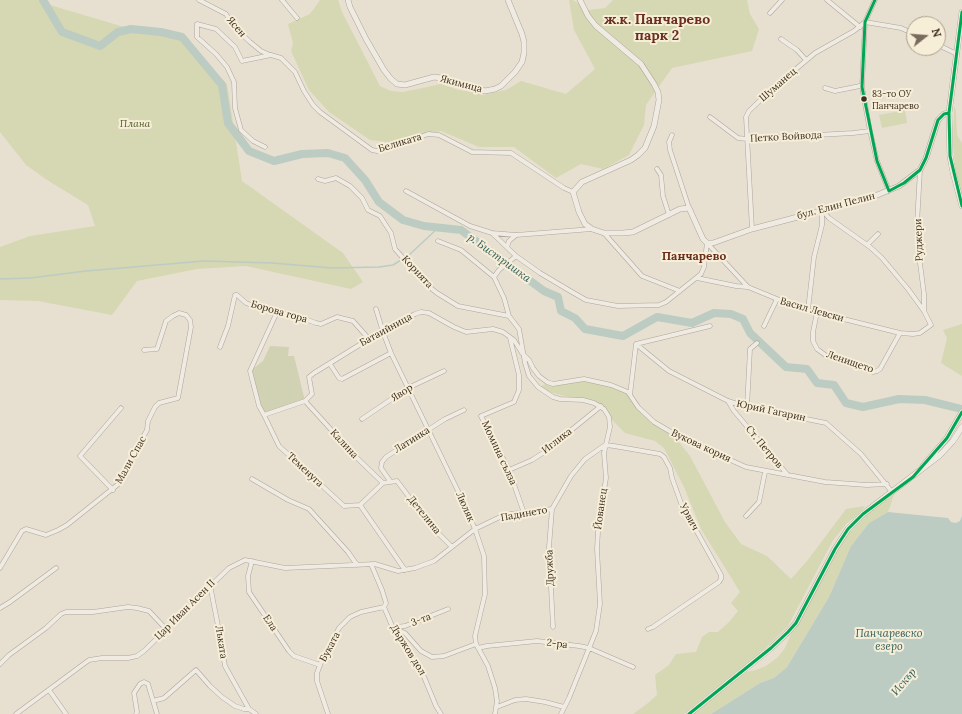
<!DOCTYPE html>
<html>
<head>
<meta charset="utf-8">
<style>
	body { margin:0 }
	#map { position:relative; width:962px; height:714px; overflow:hidden; background:#e7e0d1; font-family:Lora,serif }
	canvas { display:block }
	.north { position:absolute; left:906px; top:16px; width:40px; height:40px; box-sizing:border-box; background:#f7eed8; border:1px solid #ada18e; border-radius:50%; rotate:73deg; font-size:11px; font-weight:700; line-height:16px; text-align:center; color:#3d2e20 }
	.north::after { content:''; display:block; margin:auto; width:14px; height:18px; background:#786c5e; clip-path:polygon(50% 0,100% 100%,50% 72%,0 100%) }
</style>
</head>
<body>
<div id="map">
<canvas width="962" height="714"></canvas>
<div class="north">N</div>
</div>
<script>
const c = document.querySelector('canvas').getContext('2d');
c.lineJoin = 'round';
function fill(path, color) {
  c.fillStyle = color;
  c.fill(path, 'evenodd');
}
function toPath(rows) {
  const path = new Path2D();
  for (const r of rows) {
    path.moveTo(r[0], r[1]);
    for (let i = 2; i < r.length; i += 2) path.lineTo(r[i], r[i + 1]);
  }
  return path;
}
function strokePath(path, color, width, dash) {
  c.strokeStyle = color;
  c.lineWidth = width;
  c.lineCap = dash ? 'butt' : 'round';
  c.setLineDash(dash || []);
  c.stroke(path);
}
function write(font, color, halo, rows, align = 'center') {
  c.font = font + ' Lora,serif';
  c.lineWidth = 4;
  c.setLineDash([]);
  c.textBaseline = 'middle';
  c.strokeStyle = halo;
  c.fillStyle = color;
  for (const [text, x, y, turn = 0] of rows) {
    c.save();
    c.translate(x, y);
    c.rotate((+turn || 0) * Math.PI / 180);
    c.textAlign = isNaN(turn) ? turn : align;
    if (halo) c.strokeText(text, 0, 0);
    c.fillText(text, 0, 0);
    c.restore();
  }
}
const green = toPath([
	[0,0,47,0,50,5,131,29,161,32,182,37,227,84,242,181,343,253,363,282,351,289,246,266,197,269,137,281,112,315,38,301,0,300,0,247,30,236,95,226,88,205,47,180,26,165,0,132],
	[320,0,338,0,342,12,380,86,391,91,403,92,441,84,458,90,474,92,482,95,506,90,521,81,566,94,595,69,574,30,569,0,573,0,588,10,605,8,613,0,747,0,750,14,759,29,752,51,672,68,646,105,644,125,629,155,603,169,581,164,556,178,514,147,479,147,441,131,416,135,395,143,370,140,329,112,309,90,291,51,293,43,288,24,310,14],
	[954,107,955,107,956,113,957,135,962,143,962,195,956,171,953,147],
	[905,110,907,123,882,128,879,115],
	[962,324,962,376,941,363,947,338,943,330],
	[585,380,595,381,628,392,658,427,675,437,690,456,725,522,741,544,767,556,791,579,807,561,846,509,865,506,859,514,847,523,832,542,788,626,758,655,684,714,633,714,648,703,657,695,655,675,669,665,676,654,696,652,702,637,709,632,718,632,729,622,738,611,731,603,740,592,701,529,684,487,664,448,655,441,625,433,609,417,607,413,594,403,545,391,539,387,548,383],
	[894,495,888,512,869,523,851,546,829,597,787,667,774,678,760,683,711,714,690,714,746,672,756,670,766,666,778,657,785,648,791,634,798,624,844,538,865,516]
]);
const cemetery = toPath([
	[270,346,289,347,288,356,294,356,305,401,264,415,259,406,250,371,263,361]
]);
const water = toPath([
	[888,512,948,518,951,522,956,523,960,521,962,516,962,714,711,714,760,683,774,678,787,667,829,597,851,546,869,523]
]);
const stream = toPath([
	[0,279,30,278,86,271,204,261,272,263,332,268,379,267,393,265,409,255,438,228]
]);
const river = toPath([
	[43,0,62,32,100,46,118,32,131,29,161,32,182,37,222,85,228,123,249,151,274,161,302,154,328,153,345,158,365,180,379,202,403,220,424,226,461,230,544,291,558,297,561,311,575,318,585,329,623,336,657,317,692,323,714,313,731,314,743,319,750,333,786,367,807,369,817,383,834,385,846,403,863,407,899,399,925,400,962,409]
]);
const minor = toPath([
	[199,0,226,14,235,28,250,42,261,51,270,55],
	[282,0,297,18],
	[827,0,860,27],
	[875,0,865,22,862,87,870,131,877,161,889,191],
	[770,13,782,0],
	[781,39,797,50,806,60],
	[938,45,957,54],
	[825,88,835,91,860,86,862,87],
	[710,117,738,138,747,139,853,133,870,131],
	[672,135,669,142,670,150,689,208],
	[265,147,253,141,241,130,235,108,234,82,227,67,216,54,197,37,197,24,216,29,235,47,242,61,271,55,281,58,295,72,304,91,313,105,320,112,372,150,377,151,397,146,428,134,439,135,472,152,511,153,564,188,573,192],
	[657,169,661,175,663,196,669,215],
	[920,170,917,224,918,248,924,294,924,311],
	[318,179,325,181,336,178,350,186,362,198,368,210,380,216,391,233,395,249,427,285,437,293,458,306,509,316,519,329,525,363,529,376,538,387,553,397,560,399,583,400,594,403,604,409,609,417,610,427,604,453,606,478,598,532,597,549,600,604,596,631,569,698,561,714],
	[406,191,470,226,492,233,516,235,592,229],
	[752,229,746,117,749,111,771,90,815,53,854,31,865,22,901,28,914,34],
	[492,233,516,256,540,273,572,292,586,300,618,306,659,305,666,302,701,274,704,267,707,243],
	[604,233,642,276,680,291],
	[438,241,461,250,494,277,504,298,509,316],
	[707,243,748,287,799,308,900,333,913,334,920,333,931,325,924,311,908,289,882,258,870,247,829,218,822,210],
	[867,245,878,234],
	[507,247,509,241,516,235],
	[494,277,499,270,516,256],
	[697,278,736,286,747,287],
	[376,309,383,332,391,353,458,491,475,529,484,556,485,594,475,636,476,644,488,666,495,688,497,701,495,714],
	[808,310,814,257,822,225,822,211],
	[817,312,813,332,813,341,817,349,828,357,873,372,877,371,880,369,900,333],
	[764,326,777,299],
	[510,338,519,375,519,390,514,402,481,416,509,470,524,513],
	[636,344,669,371,728,401,747,407,826,423,861,454,892,492],
	[220,347,228,326,235,295,237,295,246,303,256,307,296,316,316,323,321,324,337,317,353,321,369,339],
	[330,364,339,378,342,379,391,353],
	[630,395,636,344,710,326],
	[305,401,264,415,279,446,344,506,360,505],
	[728,401,734,411,787,474],
	[747,407,750,349,757,343],
	[264,415,259,406,250,371,277,312],
	[362,419,408,388,444,371],
	[509,470,532,460,543,453,601,406],
	[252,479,288,500,309,509,348,552,357,565],
	[390,481,381,468,382,462,386,457,445,419,464,410],
	[383,483,360,505,405,570],
	[113,490,80,456,121,408],
	[552,509,549,547,553,627],
	[746,516,759,502,765,472],
	[452,547,431,526,397,481,383,483,355,456,305,401,312,394,309,377,314,373,369,339,415,314,421,312,429,313,454,327,466,332,493,329,503,332,514,340,522,353,529,360,533,368,539,376,547,382,553,384,584,379,611,385,628,392,638,407,654,422,681,438,746,467,825,482,867,485,887,484],
	[252,561,248,576,249,592,289,651,294,656,320,665],
	[371,564,382,590,386,603,384,607,393,628,422,672,436,706,441,714],
	[0,568,22,531,26,529,46,535,58,530,67,525,121,482,128,465,147,430,148,421,155,407,159,403,178,398,191,327,190,320,186,315,179,313,173,316,166,321,157,349,144,350],
	[210,585,219,631,225,666,249,709,256,714],
	[0,608,10,602,56,568],
	[396,627,405,626,448,609],
	[393,628,405,633,421,651,432,657,444,656,476,644],
	[478,648,487,646,537,641,579,646,589,648,633,667],
	[0,664,9,655,46,628,61,614,66,612,93,612,128,607,137,608,149,611,166,629],
	[49,690,66,714],
	[153,701,164,698,196,670,210,686,222,697,235,706,244,709,249,709],
	[497,707,515,700,526,699,545,702,564,707],
	[16,714,89,660,102,658,128,658,137,656,144,651,229,568,245,560,285,568,375,564,398,571,415,568,434,561,475,529,500,517,511,514,552,509,571,476,585,459,605,445,614,446,660,454,664,457,670,468,672,478,681,503,721,575,721,579,719,582,653,627,648,629],
	[136,714,137,712,134,693,140,684,144,682,148,684,157,714],
	[328,714,317,681,317,673,322,660,339,628,350,617,361,612,384,607]
]);
const tertiary = toPath([
	[348,0,350,7,366,39,384,70,391,79,397,84,405,85,434,77,441,78,485,91,495,89,501,86,515,72,522,62,524,53,524,42,522,34,508,0],
	[580,0,588,16,596,26,641,64,654,84,658,92,659,100,654,126,645,148,638,155,631,160,582,182,573,192,579,212,585,224,592,229,604,233,623,233,633,232,680,209,689,208,703,239,707,243,713,243,752,229,870,198,899,186,920,170,926,158,938,120,944,114,949,113]
]);
const secondary = toPath([
	[962,12,949,113,950,156,953,172,962,206],
	[923,466,947,438,962,412],
	[689,714,771,648,788,632,796,623,835,549,848,529,863,514,940,455,953,441,962,427]
]);
const bus1 = toPath([
	[875,0,865,22,862,87,877,161,889,191,904,183,920,170,926,158,938,120,944,114,949,113],
	[962,12,949,113,950,156,962,206],
	[689,714,771,648,788,632,796,623,835,549,848,529,863,514,913,477,947,438,962,412]
]);
const markers = [
	[864,99,3.5,"#3d2e20"]
];
const busNames = [
	["83-то ОУ",872,94],
	["Панчарево",872,106]
];
const streetNames = [
	["Ясен",236,27,49],
	["Якимица",461,84,15],
	["Шуманец",778,85,-41],
	["Петко Войвода",786,137,-3],
	["Беликата",400,143,-17],
	["бул. Елин Пелин",836,206,-15],
	["Руджери",919,240,-92],
	["Корията",417,272,47],
	["Васил Левски",812,310,16],
	["Борова гора",279,312,16],
	["Батаийница",386,330,-29],
	["Ленището",850,362,19],
	["Явор",402,393,-32],
	["Юрий Гагарин",771,411,12],
	["Латинка",412,440,-32],
	["Иглика",557,441,-38],
	["Калина",344,444,47],
	["Вукова кория",701,446,25],
	["Ст. Петров",764,447,50],
	["Момина сълза",499,453,65],
	["Мали Спас",131,460,-61],
	["Теменуга",305,470,43],
	["Люляк",465,507,66],
	["Йованец",601,509,-82],
	["Падинето",524,514,-10],
	["Детелина",424,515,51],
	["Урвич",689,517,62],
	["Дружба",550,568,-92],
	["Цар Иван Асен II",185,610,-45],
	["3-та",421,620,-21],
	["Ела",270,623,56],
	["Лъката",221,642,81],
	["2-ра",557,644,7],
	["Буката",330,647,-62],
	["Държов дол",408,650,58]
];
const parkNames = [
	["Плана",135,124]
];
const waterNames = [
	["р. Бистришка",499,258,36],
	["Панчаревско",889,634],
	["езеро",889,647],
	["Искър",904,682,-50]
];
const quarterNames = [
	["Панчарево",694,257]
];
const districtNames = [
	["ж.к. Панчарево",657,20],
	["парк 2",657,36]
];
fill(green, '#d6d7b3');
fill(cemetery, '#d1d1b3');
fill(water, '#bcccc2');
strokePath(stream, '#bcccc2', 1.5);
strokePath(river, '#bcccc2', 8);
strokePath(minor, '#ada599', 5);
strokePath(tertiary, '#ada599', 6);
strokePath(secondary, '#9c958a', 6);
strokePath(minor, '#efebe3', 4);
strokePath(tertiary, '#efebe3', 5);
strokePath(secondary, '#efebe3', 5.5);
strokePath(bus1, '#00a651', 3);
for (const [x, y, r, color] of markers) {
  const dot = new Path2D();
  dot.arc(x, y, r, 0, 2 * Math.PI);
  c.fillStyle = color;
  c.fill(dot);
  strokePath(dot, '#f7eed8', 1.5);
}
write('9px', '#3d2e20', '#f7eed8', busNames, 'left');
write('10px', '#3d2e20', '#f7eed8', streetNames);
write('italic 10px', '#4d5a26', '#f7eed8', parkNames);
write('italic 11px', '#2f5d5a', '#f7eed8', waterNames);
write('bold 12px', '#6b2e1e', '#f7eed8', quarterNames);
write('bold 14px', '#6b2e1e', '#f7eed8', districtNames);
</script>
</body>
</html>
